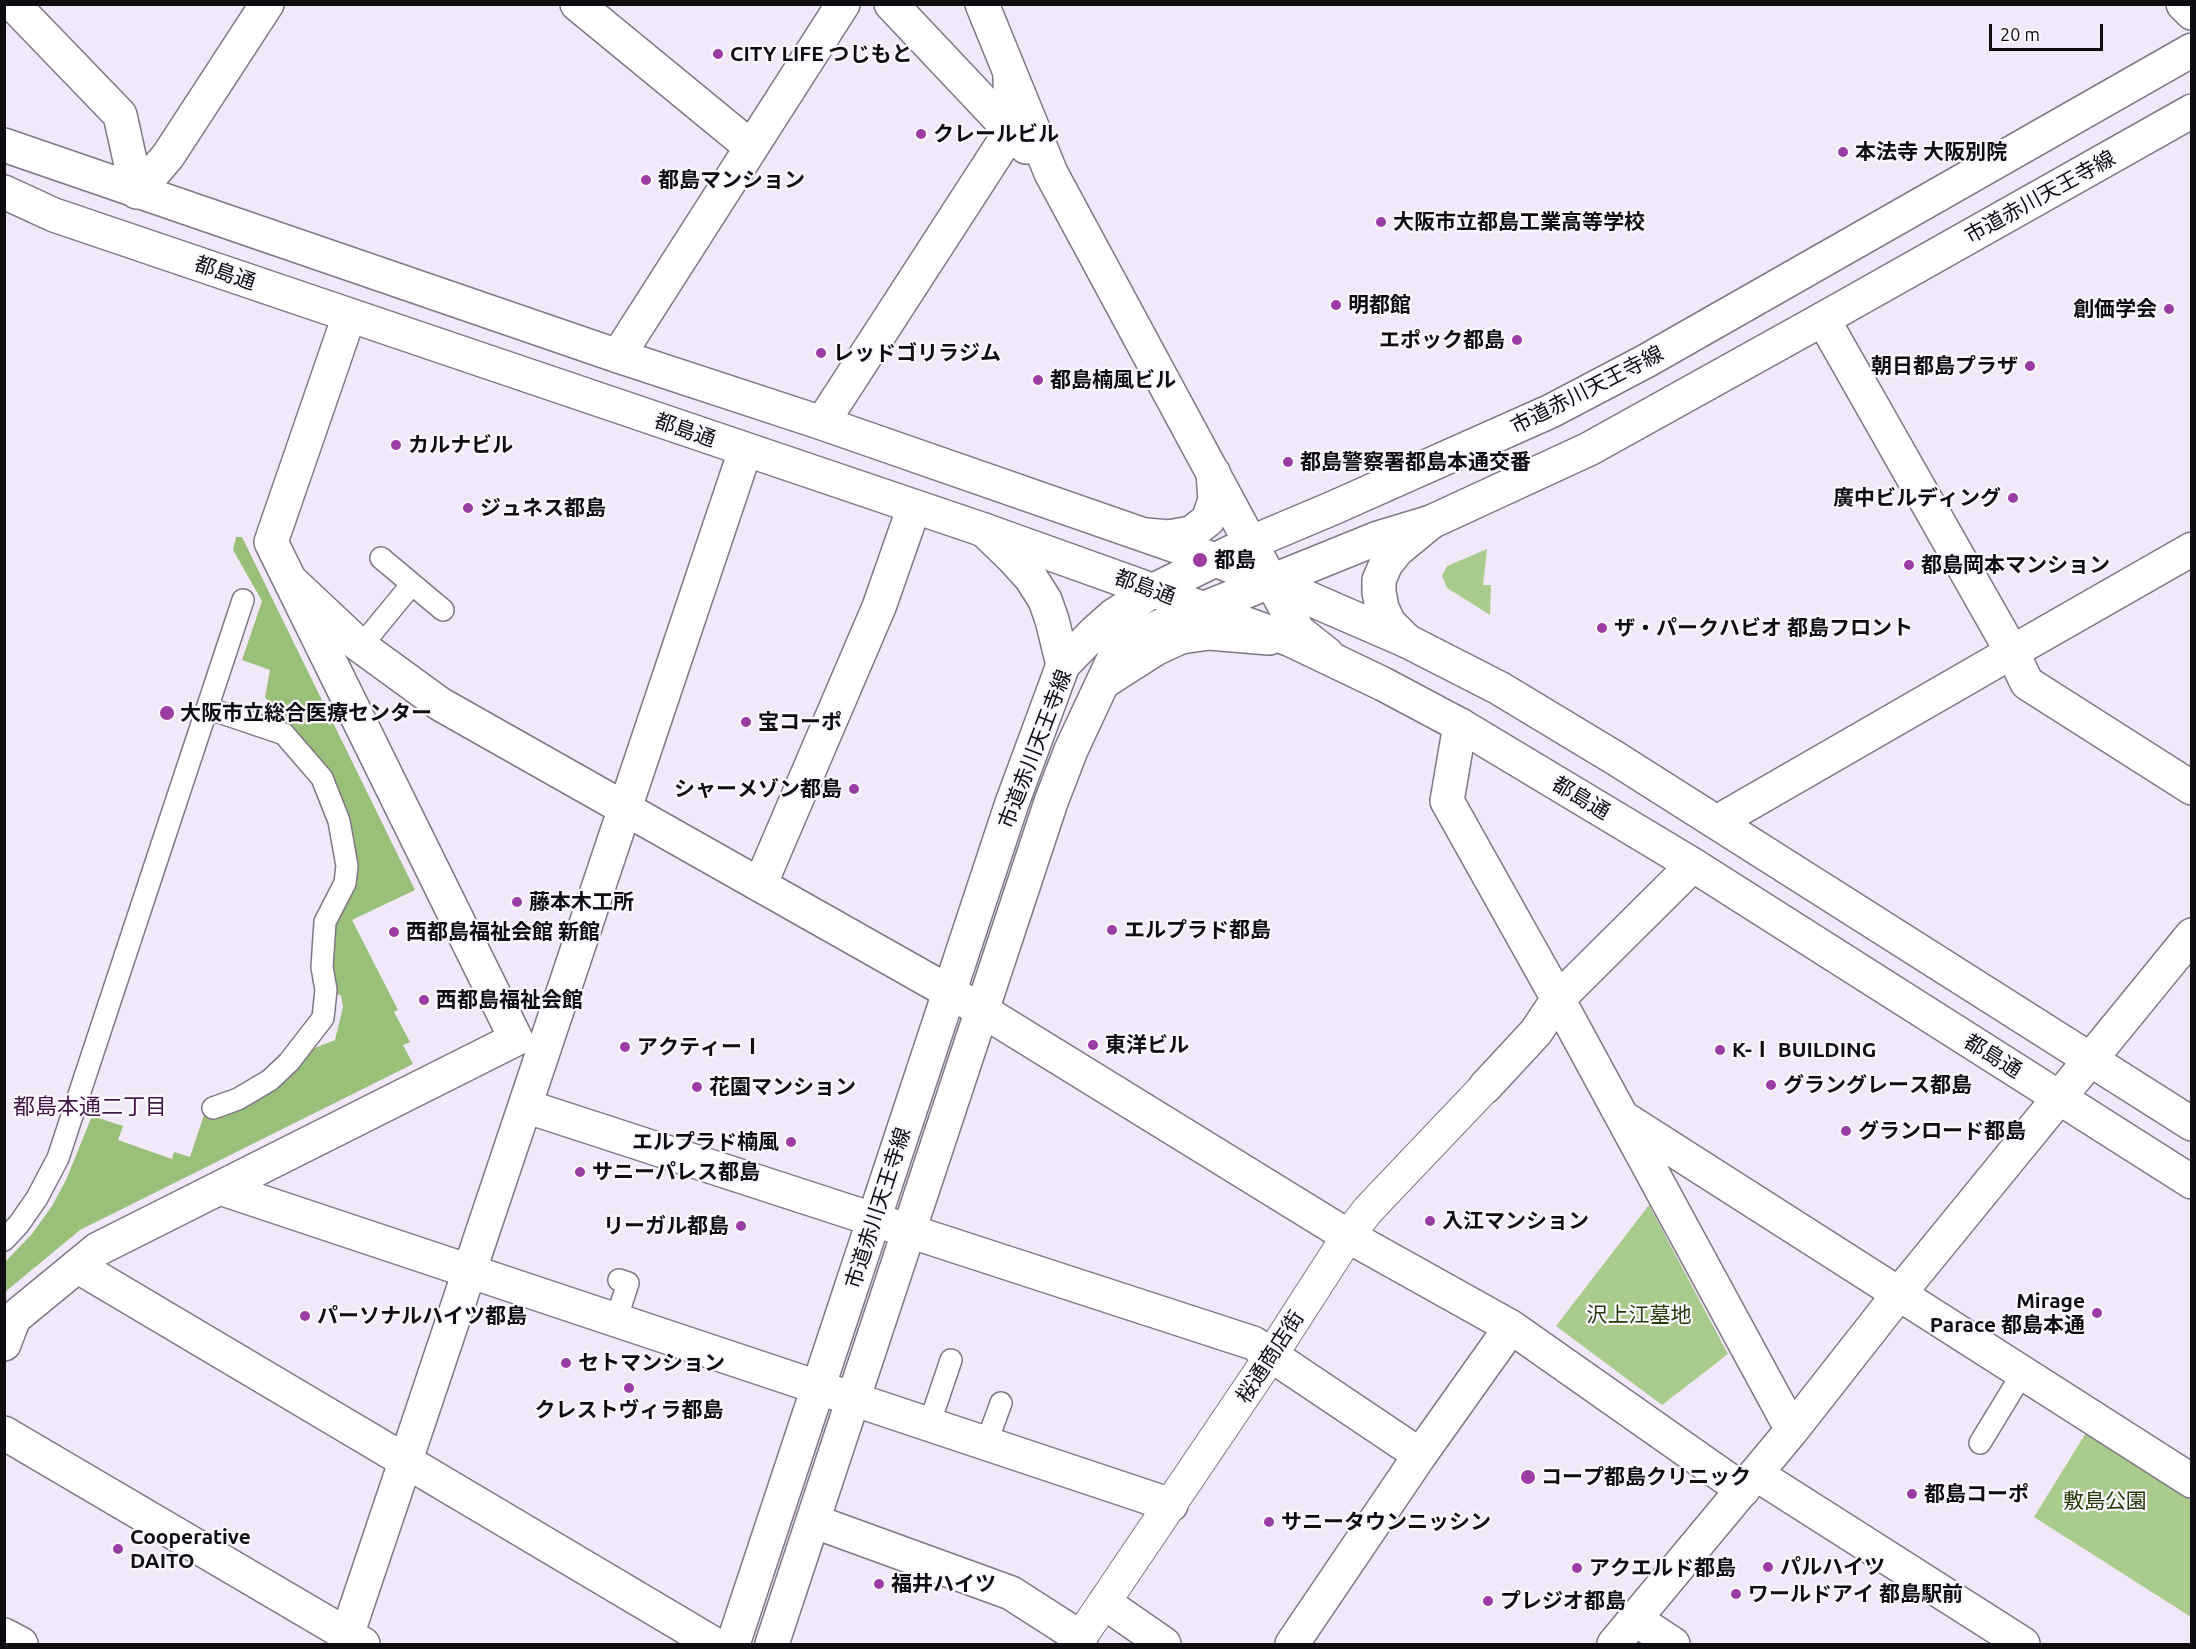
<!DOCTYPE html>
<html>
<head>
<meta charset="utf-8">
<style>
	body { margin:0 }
	#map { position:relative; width:2196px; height:1649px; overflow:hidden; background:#f1e9f9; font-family:Ubuntu,sans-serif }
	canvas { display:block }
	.frame { position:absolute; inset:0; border:6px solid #100d12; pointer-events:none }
	.scale { position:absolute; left:1989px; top:24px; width:114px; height:27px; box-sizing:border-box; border:3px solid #100d12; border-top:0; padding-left:8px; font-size:18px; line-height:21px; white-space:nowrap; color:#100d12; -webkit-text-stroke:4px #fbf9fd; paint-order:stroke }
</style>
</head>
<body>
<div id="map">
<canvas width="2196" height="1649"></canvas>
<div class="frame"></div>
<div class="scale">20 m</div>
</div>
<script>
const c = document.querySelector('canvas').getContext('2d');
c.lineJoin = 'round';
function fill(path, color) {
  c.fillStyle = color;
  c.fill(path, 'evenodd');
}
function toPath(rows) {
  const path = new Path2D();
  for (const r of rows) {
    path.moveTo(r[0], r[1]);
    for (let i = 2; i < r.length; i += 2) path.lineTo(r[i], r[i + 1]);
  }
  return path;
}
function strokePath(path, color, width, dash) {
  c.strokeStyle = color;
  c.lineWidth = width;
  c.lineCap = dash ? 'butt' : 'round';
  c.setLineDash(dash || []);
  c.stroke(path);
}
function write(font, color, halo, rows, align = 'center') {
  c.font = font + ' Ubuntu,"Noto Sans JP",sans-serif';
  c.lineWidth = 4.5;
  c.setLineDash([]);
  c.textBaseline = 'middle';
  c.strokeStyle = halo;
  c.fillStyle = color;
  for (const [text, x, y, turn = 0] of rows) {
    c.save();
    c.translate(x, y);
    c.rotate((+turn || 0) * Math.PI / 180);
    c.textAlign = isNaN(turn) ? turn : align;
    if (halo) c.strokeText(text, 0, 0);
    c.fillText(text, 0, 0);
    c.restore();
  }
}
const green = toPath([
	[1487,549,1483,585,1491,585,1490,615,1447,588,1442,576,1447,566],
	[1649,1205,1728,1354,1662,1405,1556,1326],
	[2089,1428,2191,1494,2191,1617,2034,1517]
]);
const forest = toPath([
	[236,537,242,537,415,890,352,920,398,1010,394,1012,410,1042,403,1045,413,1064,80,1230,5,1292,5,1262,32,1234,52,1206,66,1180,92,1116,123,1126,118,1140,172,1159,174,1152,190,1157,204,1115,221,1111,312,1049,335,1040,343,1007,341,996,329,988,327,939,349,884,324,774,265,697,270,670,242,660,262,601,233,550]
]);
const service = toPath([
	[381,558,443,610],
	[361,646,412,584],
	[207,708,284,734,322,778,339,821,347,866,345,883,325,922,322,967,326,990,323,1018,289,1062,270,1080,238,1099,213,1108],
	[4,1240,19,1224,37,1198,58,1158,243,600],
	[616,1320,628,1283,619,1280],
	[929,1425,951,1360],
	[1980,1443,2022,1374],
	[986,1444,1001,1403]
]);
const pedestrian = toPath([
	[1076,1644,1272,1354,1348,1236,1368,1210,1485,1087]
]);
const minor = toPath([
	[13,4,120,115,137,192],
	[577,4,751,147],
	[891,4,1026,147],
	[982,4,1051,173,1298,631,1327,654],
	[137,192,168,156,267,4],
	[1823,319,2012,652,2027,683,2192,788],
	[618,356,843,4],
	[1146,535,1169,537,1191,533,1208,520,1215,500,1213,472],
	[291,581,359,645,440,704,983,1011,1348,1236,1511,1327,1743,1490],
	[2012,652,2192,549],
	[1460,725,1447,801,1558,999,1792,1430],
	[760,885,879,607,914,507],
	[1485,1087,1536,1032,1558,999,1693,865],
	[525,1106,1253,1343,1420,1455],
	[1622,1117,2192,1481],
	[220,1188,1171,1505],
	[77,1266,714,1644],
	[4,1344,14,1318,98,1249,516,1039,271,542,349,316],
	[4,1433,363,1644],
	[1756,1474,2023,1644],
	[813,1521,1011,1593,1081,1638],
	[1105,1603,1164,1644],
	[1635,1619,1673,1644],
	[4,1635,21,1644],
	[344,1644,745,451],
	[1292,1644,1420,1455,1511,1327],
	[1614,1644,1792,1430,1898,1295,2192,935]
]);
const tertiary = toPath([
	[2183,4,2192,13],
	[822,423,1011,131,1010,77],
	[984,530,1011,556,1031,578,1045,600,1052,620,1063,665],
	[1407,641,1389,623,1382,608,1379,592,1379,580,1386,564,1397,550,1431,522],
	[1105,681,1155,649,1181,637,1209,633,1269,638],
	[1717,822,2012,652]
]);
const primary = toPath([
	[4,145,618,356,822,423,1213,559,1271,582,1407,641,1499,688,1615,758,2192,1124],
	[4,192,54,215,984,530,1291,640,1383,684,1460,725,1693,865,2192,1182],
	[733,1644,1012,803,1063,665,1095,632,1113,616,1154,590,1250,543,1333,508,1551,411,1646,361,2192,50],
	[772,1644,1051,802,1071,750,1114,658,1129,643,1158,627,1378,538,1431,522,1589,449,1823,319,2192,111]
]);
const markers = [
	[718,54,6,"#9b3ca5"],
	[921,134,6,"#9b3ca5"],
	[1843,152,6,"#9b3ca5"],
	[646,180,6,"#9b3ca5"],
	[1381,222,6,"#9b3ca5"],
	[1336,305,6,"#9b3ca5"],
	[2169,309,6,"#9b3ca5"],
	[1517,340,6,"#9b3ca5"],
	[821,353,6,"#9b3ca5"],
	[2030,366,6,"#9b3ca5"],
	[1038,380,6,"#9b3ca5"],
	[396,445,6,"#9b3ca5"],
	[1288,462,6,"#9b3ca5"],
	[2013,498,6,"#9b3ca5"],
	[468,508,6,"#9b3ca5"],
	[1200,560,8,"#9b3ca5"],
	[1909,565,6,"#9b3ca5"],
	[1602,628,6,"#9b3ca5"],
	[167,713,8,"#9b3ca5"],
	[746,722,6,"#9b3ca5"],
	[854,789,6,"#9b3ca5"],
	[517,902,6,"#9b3ca5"],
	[1112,930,6,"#9b3ca5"],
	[394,932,6,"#9b3ca5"],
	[424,1000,6,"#9b3ca5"],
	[1093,1045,6,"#9b3ca5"],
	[625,1047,6,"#9b3ca5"],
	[1720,1050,6,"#9b3ca5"],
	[1771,1085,6,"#9b3ca5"],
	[697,1087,6,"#9b3ca5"],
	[1846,1131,6,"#9b3ca5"],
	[791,1142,6,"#9b3ca5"],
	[580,1172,6,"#9b3ca5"],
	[1430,1221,6,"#9b3ca5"],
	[741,1226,6,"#9b3ca5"],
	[2097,1313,6,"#9b3ca5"],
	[305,1316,6,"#9b3ca5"],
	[566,1363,6,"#9b3ca5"],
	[629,1388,6,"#9b3ca5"],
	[1528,1477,8,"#9b3ca5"],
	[1912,1494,6,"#9b3ca5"],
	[1269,1522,6,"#9b3ca5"],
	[118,1549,6,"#9b3ca5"],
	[1768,1567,6,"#9b3ca5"],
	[1577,1568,6,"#9b3ca5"],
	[879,1584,6,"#9b3ca5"],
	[1736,1594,6,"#9b3ca5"],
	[1488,1601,6,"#9b3ca5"]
];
const poiNames = [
	["CITY LIFE つじもと",730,54],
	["クレールビル",933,134],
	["本法寺 大阪別院",1855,152],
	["都島マンション",658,180],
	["大阪市立都島工業高等学校",1393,222],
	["明都館",1348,305],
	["創価学会",2157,309,"right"],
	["エポック都島",1505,340,"right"],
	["レッドゴリラジム",833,353],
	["朝日都島プラザ",2018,366,"right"],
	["都島楠風ビル",1050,380],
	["カルナビル",408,445],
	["都島警察署都島本通交番",1300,462],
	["廣中ビルディング",2001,498,"right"],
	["ジュネス都島",480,508],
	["都島",1214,560],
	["都島岡本マンション",1921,565],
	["ザ・パークハビオ 都島フロント",1614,628],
	["大阪市立総合医療センター",180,713],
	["宝コーポ",758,722],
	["シャーメゾン都島",842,789,"right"],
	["藤本木工所",529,902],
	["エルプラド都島",1124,930],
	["西都島福祉会館 新館",406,932],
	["西都島福祉会館",436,1000],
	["東洋ビル",1105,1045],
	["アクティーⅠ",637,1047],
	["K-Ⅰ BUILDING",1732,1050],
	["グラングレース都島",1783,1085],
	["花園マンション",709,1087],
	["グランロード都島",1858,1131],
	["エルプラド楠風",779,1142,"right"],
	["サニーパレス都島",592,1172],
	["入江マンション",1442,1221],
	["リーガル都島",729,1226,"right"],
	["Mirage",2085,1301,"right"],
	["Parace 都島本通",2085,1325,"right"],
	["パーソナルハイツ都島",317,1316],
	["セトマンション",578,1363],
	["クレストヴィラ都島",629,1410,"center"],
	["コープ都島クリニック",1541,1477],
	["都島コーポ",1924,1494],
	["サニータウンニッシン",1281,1522],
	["Cooperative",130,1537],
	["DAITO",130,1561],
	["パルハイツ",1780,1567],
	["アクエルド都島",1589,1568],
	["福井ハイツ",891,1584],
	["ワールドアイ 都島駅前",1748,1594],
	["プレジオ都島",1500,1601]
];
const streetNames = [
	["市道赤川天王寺線",2040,197,-29],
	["都島通",225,273,19],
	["市道赤川天王寺線",1587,390,-27],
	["都島通",685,430,19],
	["都島通",1145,587,20],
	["市道赤川天王寺線",1035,749,-69],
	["都島通",1581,798,31],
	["都島通",1993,1056,32],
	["市道赤川天王寺線",878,1208,-72],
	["桜通商店街",1270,1357,-57]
];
const parkNames = [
	["沢上江墓地",1639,1315],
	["敷島公園",2105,1501]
];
const neighbourhoodNames = [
	["都島本通二丁目",90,1107]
];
fill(green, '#a9cb8b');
fill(forest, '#9abf79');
strokePath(service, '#7f7786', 24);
strokePath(pedestrian, '#7f7786', 34);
strokePath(minor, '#7f7786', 36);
strokePath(tertiary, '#7f7786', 36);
strokePath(primary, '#7f7786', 36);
strokePath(service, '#fff', 21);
strokePath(pedestrian, '#fff', 32);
strokePath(minor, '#fff', 33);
strokePath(tertiary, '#fff', 33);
strokePath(primary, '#fff', 33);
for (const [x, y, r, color] of markers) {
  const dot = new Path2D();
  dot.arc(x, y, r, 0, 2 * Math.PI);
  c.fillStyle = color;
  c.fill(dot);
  strokePath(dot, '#fbf9fd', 2);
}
write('bold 21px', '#100d12', '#fbf9fd', poiNames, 'left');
write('21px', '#100d12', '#fbf9fd', streetNames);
write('21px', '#263d0a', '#fbf9fd', parkNames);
write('22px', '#421447', '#fbf9fd', neighbourhoodNames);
</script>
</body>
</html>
